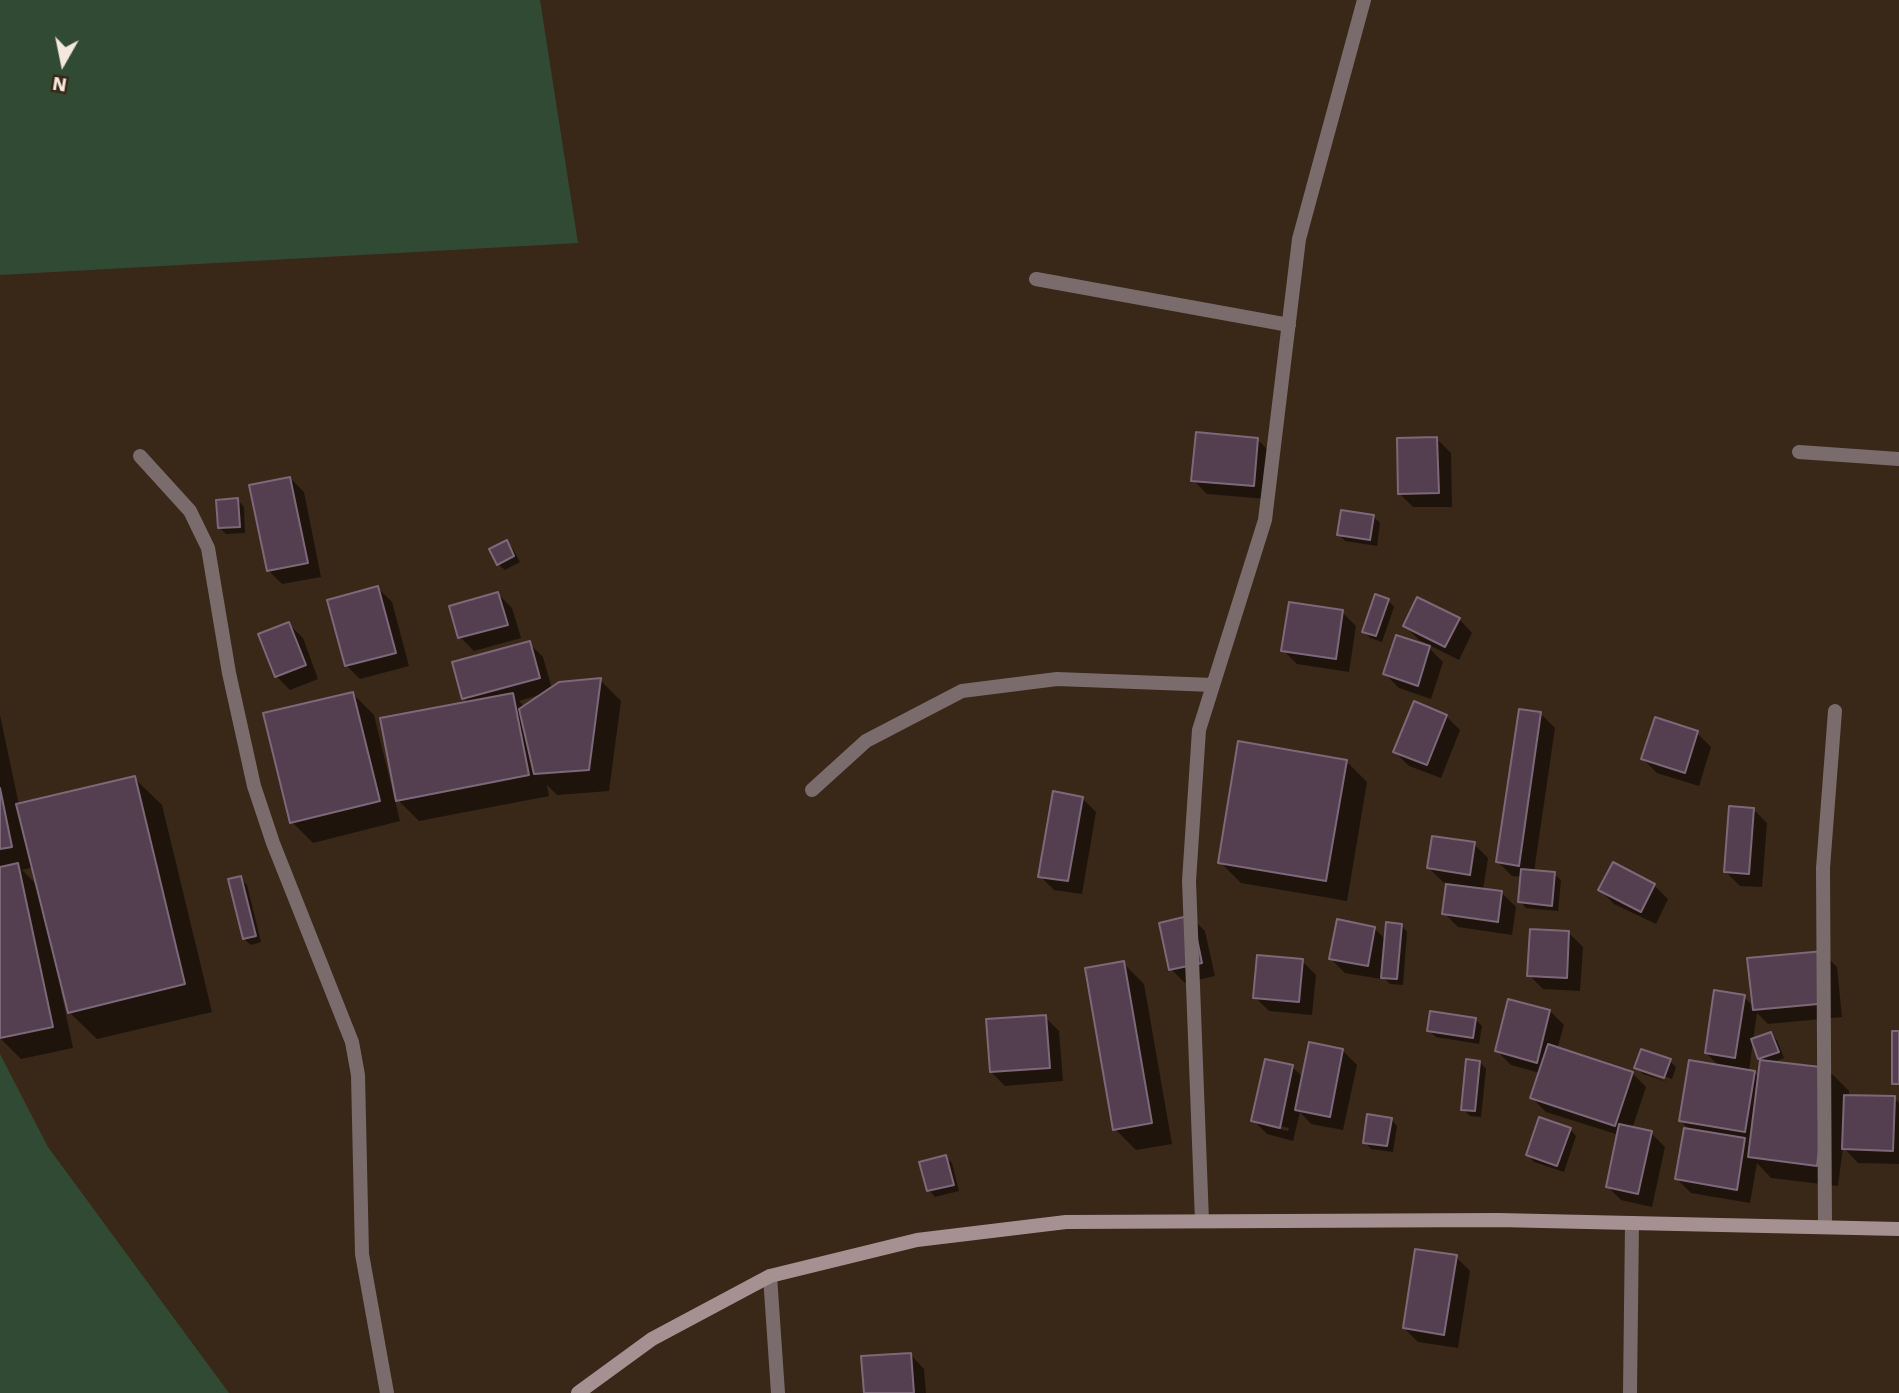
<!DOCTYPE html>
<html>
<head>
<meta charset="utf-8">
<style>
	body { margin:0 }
	#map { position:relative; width:1899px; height:1393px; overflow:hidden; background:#392717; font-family:"Work Sans",sans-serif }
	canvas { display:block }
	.north { position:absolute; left:28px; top:28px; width:70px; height:70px; -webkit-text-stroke:5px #392717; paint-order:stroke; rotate:189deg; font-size:19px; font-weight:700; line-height:28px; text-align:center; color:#f4e8dd }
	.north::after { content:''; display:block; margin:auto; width:24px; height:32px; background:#f4e8dd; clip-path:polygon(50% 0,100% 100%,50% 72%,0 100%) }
</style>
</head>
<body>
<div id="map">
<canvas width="1899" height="1393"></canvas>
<div class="north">N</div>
</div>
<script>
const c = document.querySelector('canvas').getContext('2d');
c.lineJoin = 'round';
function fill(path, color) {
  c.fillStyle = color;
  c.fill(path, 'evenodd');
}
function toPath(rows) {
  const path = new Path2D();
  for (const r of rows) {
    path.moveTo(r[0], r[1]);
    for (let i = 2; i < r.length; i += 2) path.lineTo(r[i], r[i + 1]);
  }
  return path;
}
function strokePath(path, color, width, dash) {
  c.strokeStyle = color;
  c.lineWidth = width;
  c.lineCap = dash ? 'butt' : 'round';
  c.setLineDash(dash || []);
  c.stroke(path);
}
const green = toPath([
	[0,0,540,0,578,243,0,275],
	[0,1054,48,1147,229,1393,0,1393]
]);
const shadow = toPath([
	[1257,439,1271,453,1267,499,1207,494,1193,480],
	[1437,439,1451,453,1452,507,1413,507,1399,493],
	[290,478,304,492,321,577,282,584,268,570],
	[238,500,244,507,245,533,226,534,219,527],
	[1373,516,1380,523,1377,546,1345,541,1339,534],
	[506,542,513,549,520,562,505,570,498,564],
	[378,588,392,602,409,666,360,679,346,665],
	[498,594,512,608,521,638,474,651,460,637],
	[1388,600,1394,607,1382,642,1370,638,1364,631],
	[1342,612,1356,626,1349,672,1297,664,1283,650],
	[1459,619,1472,633,1459,660,1419,640,1405,626],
	[289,624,303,638,318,679,290,690,276,676],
	[529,643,543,657,552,689,600,680,621,701,609,791,557,795,547,785,549,796,419,821,395,797,469,703,464,698],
	[542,694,525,707,519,701],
	[1428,647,1443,662,1431,699,1399,688,1385,674],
	[353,694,374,715,400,821,313,843,292,822],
	[1541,714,1555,728,1534,872,1554,874,1561,880,1558,911,1526,908,1520,901,1522,877,1512,876,1498,862],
	[0,715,19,805,134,778,162,805,212,1012,97,1039,69,1012,64,990,61,991,73,1048,21,1059,0,1038],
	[34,867,38,886,22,870],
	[1446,716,1460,730,1441,778,1409,766,1395,752],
	[1656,720,1697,733,1711,747,1699,786,1657,773,1643,759],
	[1346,761,1367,782,1347,901,1241,883,1220,862],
	[1082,798,1096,812,1082,894,1054,890,1040,876],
	[1753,809,1767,823,1762,887,1740,886,1726,872],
	[1474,844,1488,858,1483,890,1502,893,1516,907,1512,935,1458,927,1444,913,1448,883,1443,882,1429,868],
	[240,878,247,885,261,942,251,945,244,939],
	[1654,885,1668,899,1656,924,1614,904,1600,890],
	[1191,917,1205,931,1215,976,1185,983,1171,969],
	[1401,925,1407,932,1403,985,1390,984,1382,976,1381,979,1345,973,1331,959,1374,928,1386,940],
	[1569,933,1583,947,1580,991,1543,989,1529,975],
	[1823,953,1837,967,1842,1017,1768,1024,1757,1013,1753,1040,1771,1034,1777,1040,1784,1058,1771,1063,1828,1070,1849,1091,1849,1097,1894,1098,1899,1103,1899,1164,1858,1163,1843,1147,1838,1186,1771,1178,1757,1163,1750,1203,1691,1193,1677,1179,1691,1131,1680,1120,1720,1067,1706,1053,1744,997,1754,1007],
	[1753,1041,1761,1060,1759,1078,1754,1072,1749,1071],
	[1302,961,1316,975,1312,1015,1269,1011,1255,997],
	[1123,963,1144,984,1172,1144,1136,1150,1115,1129],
	[1550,1011,1564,1025,1557,1049,1632,1073,1646,1087,1632,1129,1651,1133,1665,1147,1652,1207,1621,1200,1607,1186,1619,1135,1546,1112,1532,1098,1540,1073,1511,1065,1497,1051],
	[1045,1017,1059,1031,1063,1081,1005,1086,991,1072],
	[1475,1019,1482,1026,1479,1044,1436,1037,1429,1031],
	[1343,1051,1357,1065,1343,1130,1311,1124,1300,1112,1293,1141,1267,1134,1253,1120,1292,1067,1304,1078],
	[1266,1123,1289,1128,1288,1131,1266,1126],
	[1670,1061,1676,1067,1672,1079,1642,1068,1642,1072,1670,1083,1643,1074,1637,1067],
	[1480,1062,1486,1069,1481,1117,1470,1116,1463,1109],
	[1391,1119,1397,1126,1393,1152,1371,1149,1365,1142],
	[1570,1129,1576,1136,1564,1172,1534,1162,1528,1155],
	[945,1157,952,1163,959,1191,935,1197,929,1190],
	[1456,1257,1470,1271,1458,1348,1418,1342,1404,1328],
	[910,1354,924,1369,926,1393,865,1393]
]);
const building = toPath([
	[1196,432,1258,438,1254,486,1191,481,1196,432],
	[1437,437,1439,493,1398,494,1397,438,1437,437],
	[290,477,308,563,267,571,249,485,290,477],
	[238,498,240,527,218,528,216,500,238,498],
	[1341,510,1374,515,1370,540,1337,535,1341,510],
	[507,540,514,556,497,565,489,549,507,540],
	[378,586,396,653,345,666,327,600,378,586],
	[498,592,508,625,458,638,449,606,498,592],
	[1375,594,1389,599,1376,636,1362,632,1375,594],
	[1417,597,1460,618,1445,647,1403,626,1417,597],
	[1289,602,1343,610,1336,659,1281,651,1289,602],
	[289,622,306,665,275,677,258,634,289,622],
	[1396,635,1430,646,1418,686,1383,674,1396,635],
	[530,641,540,678,462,699,452,662,530,641],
	[601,678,589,770,534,774,519,709,559,682,601,678],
	[353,692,380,801,290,823,263,713,353,692],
	[513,693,529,775,396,801,380,718,513,693],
	[1414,701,1447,715,1427,765,1393,752,1414,701],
	[1519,709,1541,712,1519,866,1496,862,1519,709],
	[1655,717,1698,731,1685,773,1641,759,1655,717],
	[1238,741,1347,760,1326,881,1218,863,1238,741],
	[135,776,185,984,68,1013,16,804,135,776],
	[0,788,12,847,0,849,0,788],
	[1053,791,1083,797,1068,881,1038,877,1053,791],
	[1729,806,1754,808,1749,874,1724,872,1729,806],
	[1432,836,1475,842,1470,875,1427,868,1432,836],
	[1613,862,1655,884,1641,912,1598,890,1613,862],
	[18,863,53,1027,0,1038,0,867,18,863],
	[1521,869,1555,872,1552,906,1518,902,1521,869],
	[241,876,256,936,243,939,228,879,241,876],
	[1446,884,1502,891,1498,922,1442,914,1446,884],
	[1192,915,1202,963,1169,970,1159,923,1192,915],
	[1337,919,1375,927,1368,966,1329,959,1337,919],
	[1386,922,1402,924,1397,979,1381,978,1386,922],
	[1530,929,1569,931,1567,978,1527,976,1530,929],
	[1824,951,1829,1003,1753,1010,1747,958,1824,951],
	[1257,955,1303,959,1299,1002,1253,998,1257,955],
	[1124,961,1152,1123,1113,1130,1085,968,1124,961],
	[1714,990,1745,995,1735,1058,1705,1053,1714,990],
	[1508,999,1550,1010,1537,1063,1495,1051,1508,999],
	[1430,1011,1476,1018,1473,1038,1427,1031,1430,1011],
	[1046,1015,1050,1068,990,1072,986,1019,1046,1015],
	[1892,1031,1899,1031,1899,1084,1892,1084,1892,1031],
	[1771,1032,1779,1052,1758,1059,1751,1039,1771,1032],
	[1309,1042,1343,1049,1330,1117,1295,1110,1309,1042],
	[1548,1044,1633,1072,1615,1126,1530,1098,1548,1044],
	[1641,1049,1671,1059,1664,1078,1634,1068,1641,1049],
	[1265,1059,1293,1065,1280,1128,1251,1121,1265,1059],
	[1466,1059,1480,1061,1475,1111,1461,1110,1466,1059],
	[1689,1060,1755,1071,1745,1132,1679,1121,1689,1060],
	[1760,1060,1829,1068,1817,1166,1748,1157,1760,1060],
	[1844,1095,1895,1096,1893,1151,1842,1149,1844,1095],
	[1367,1114,1392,1118,1387,1146,1363,1143,1367,1114],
	[1539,1117,1571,1128,1557,1166,1526,1155,1539,1117],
	[1619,1124,1652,1131,1638,1194,1606,1187,1619,1124],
	[1684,1128,1745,1138,1737,1190,1675,1179,1684,1128],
	[946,1155,954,1185,927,1191,919,1162,946,1155],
	[1415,1249,1457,1255,1444,1335,1403,1328,1415,1249],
	[911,1353,914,1393,864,1393,861,1356,911,1353]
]);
const minor = toPath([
	[1036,279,1289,325],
	[1799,452,1899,459],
	[140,456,190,511,208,548,229,673,254,786,273,843,352,1042,358,1075,362,1254,387,1393],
	[812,790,866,741,962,691,1057,679,1213,685],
	[1202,1221,1189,881,1199,730,1265,520,1299,239,1364,0],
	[1825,1227,1823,868,1835,711],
	[770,1276,778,1393],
	[1630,1393,1632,1223]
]);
const secondary = toPath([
	[578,1393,652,1339,770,1276,917,1240,1066,1222,1498,1220,1899,1229]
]);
fill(green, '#314a34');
fill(shadow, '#0007');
fill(building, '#533f50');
strokePath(building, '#7d687a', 2);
strokePath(minor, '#7a6c6d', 14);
strokePath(secondary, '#a69192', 14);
</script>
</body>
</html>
